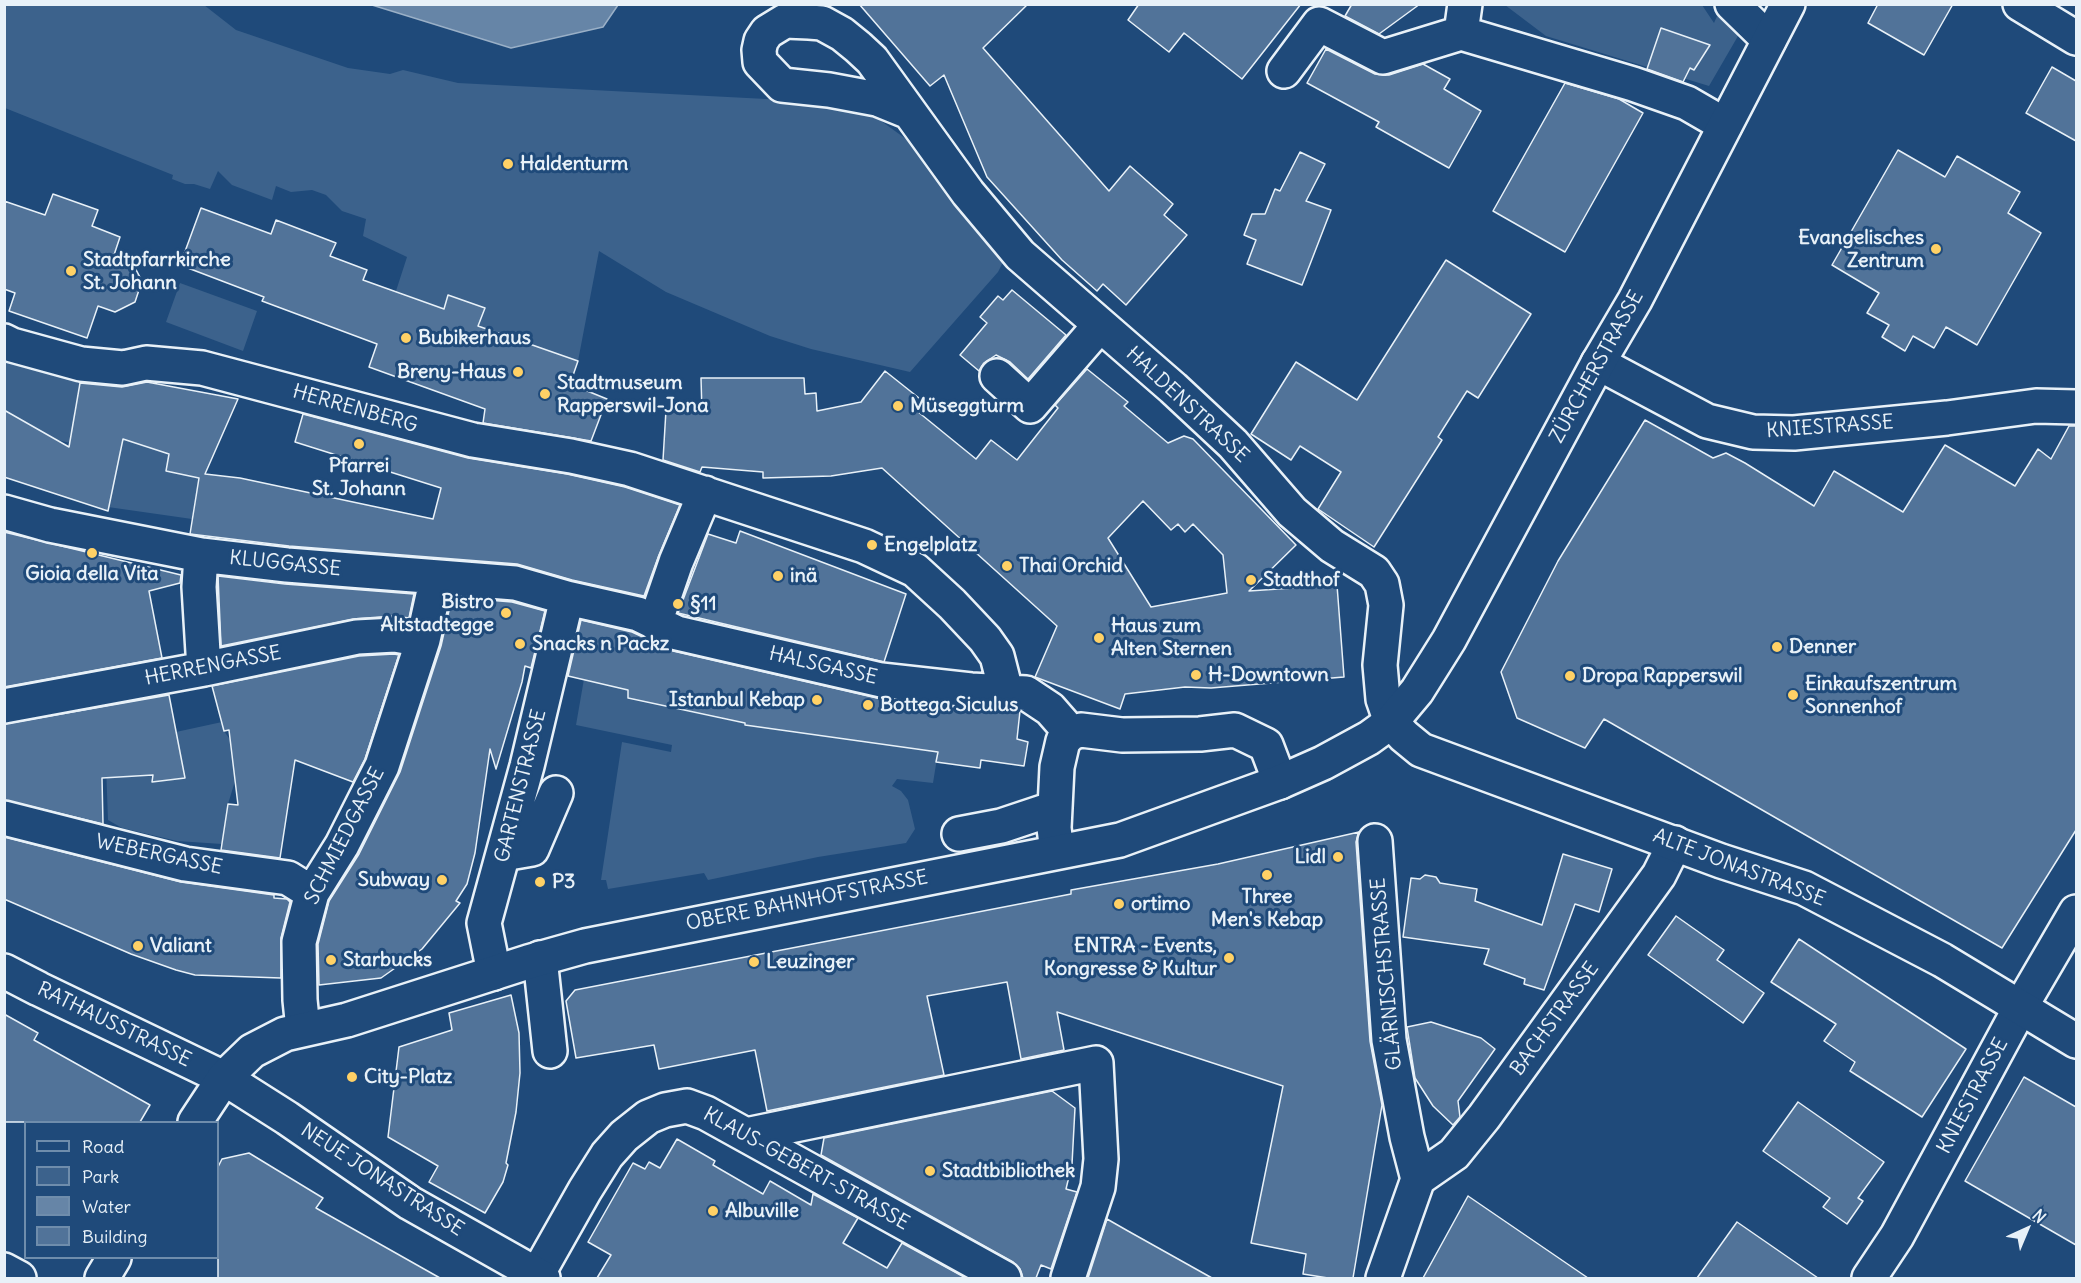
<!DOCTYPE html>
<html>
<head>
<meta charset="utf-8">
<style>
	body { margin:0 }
	#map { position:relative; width:2081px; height:1283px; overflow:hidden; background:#1f4a7a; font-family:Delius,sans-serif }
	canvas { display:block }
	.frame { position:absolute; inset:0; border:6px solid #e8f1f8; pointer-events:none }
	.legend { position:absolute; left:24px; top:1121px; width:195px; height:138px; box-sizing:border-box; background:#1f4a7a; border:2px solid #6f8dac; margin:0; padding:8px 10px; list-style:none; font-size:18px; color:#e8f1f8 }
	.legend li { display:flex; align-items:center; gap:12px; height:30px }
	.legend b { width:30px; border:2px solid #6f8dac }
	.north { position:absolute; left:1997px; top:1199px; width:60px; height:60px; -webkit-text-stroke:4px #1f4a7a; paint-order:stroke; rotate:44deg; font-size:16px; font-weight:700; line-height:24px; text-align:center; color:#e8f1f8 }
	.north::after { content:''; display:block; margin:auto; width:21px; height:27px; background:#e8f1f8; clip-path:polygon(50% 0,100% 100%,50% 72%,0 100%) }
</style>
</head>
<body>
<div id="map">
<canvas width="2081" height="1283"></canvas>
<div class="frame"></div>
<ul class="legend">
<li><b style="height:8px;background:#1f4a7a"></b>Road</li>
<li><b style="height:16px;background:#3c628c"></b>Park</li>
<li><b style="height:16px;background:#6685a7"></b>Water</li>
<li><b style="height:16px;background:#517399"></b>Building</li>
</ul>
<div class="north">N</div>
</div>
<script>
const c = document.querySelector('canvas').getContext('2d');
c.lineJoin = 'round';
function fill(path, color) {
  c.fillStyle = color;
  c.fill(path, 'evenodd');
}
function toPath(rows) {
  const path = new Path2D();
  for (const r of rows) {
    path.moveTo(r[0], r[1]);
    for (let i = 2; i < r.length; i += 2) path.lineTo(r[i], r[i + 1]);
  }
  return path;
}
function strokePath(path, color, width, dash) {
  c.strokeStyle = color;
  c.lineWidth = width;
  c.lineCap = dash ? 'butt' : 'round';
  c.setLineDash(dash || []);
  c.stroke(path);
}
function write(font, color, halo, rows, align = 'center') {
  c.font = font + ' Delius,sans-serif';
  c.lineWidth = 6;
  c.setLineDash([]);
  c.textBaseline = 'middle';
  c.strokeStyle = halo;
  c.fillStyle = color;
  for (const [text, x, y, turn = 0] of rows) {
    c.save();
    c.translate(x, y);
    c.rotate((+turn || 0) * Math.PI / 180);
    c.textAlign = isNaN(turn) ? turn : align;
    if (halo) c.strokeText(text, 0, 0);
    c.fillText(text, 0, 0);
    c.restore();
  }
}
const green = toPath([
	[4,5,204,5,236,30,348,68,390,74,403,70,458,83,824,102,856,109,877,118,906,139,923,156,1002,255,1003,262,998,272,910,372,811,349,770,336,666,292,599,251,578,361,478,326,484,308,452,297,444,309,396,291,407,257,363,236,366,219,342,211,326,195,312,190,291,192,276,186,272,200,232,185,218,171,210,189,194,184,185,184,172,179,173,175,5,108],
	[1505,5,1702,5,1714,23,1722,5,1756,5,1709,86,1546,36],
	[180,283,257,311,243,351,166,322],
	[4,351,81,373,74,414,117,428,114,436,169,452,166,471,199,478,192,519,108,507,104,451,53,439,5,411],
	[584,679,628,690,628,699,733,721,938,752,933,783,897,779,892,786,901,791,908,800,915,829,906,843,818,857,708,880,704,873,608,889,606,880,601,880,622,742,671,752,672,745,576,725],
	[222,722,224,731,231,741,235,781,228,804,222,844,177,841,122,828,108,820,106,765,110,777,153,776,153,782,185,778,176,732]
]);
const water = toPath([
	[372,5,618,4,618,5,603,27,511,48,372,5]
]);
const building = toPath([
	[859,4,1028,4,983,48,1109,191,1130,166,1173,204,1164,215,1187,235,1126,305,1103,284,1097,291,1062,260,987,177,944,75,930,86,859,4],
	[1139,4,1301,4,1242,79,1184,33,1169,52,1128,20,1139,4],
	[1352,4,1420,4,1379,34,1345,16,1352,4],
	[1878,4,1953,4,1924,55,1868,23,1878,4],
	[1661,28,1710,45,1694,70,1690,68,1683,82,1647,69,1661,28],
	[1326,49,1375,74,1389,75,1423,64,1450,79,1444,89,1481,111,1449,168,1376,127,1379,122,1307,83,1326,49],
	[2052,67,2076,81,2076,141,2026,113,2052,67],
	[1565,83,1619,99,1643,113,1565,252,1493,211,1565,83],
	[1898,150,1945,177,1957,156,2020,192,2008,213,2041,233,1977,345,1946,327,1934,348,1913,336,1905,351,1882,337,1889,325,1867,313,1879,293,1832,265,1898,150],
	[1300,152,1325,164,1306,201,1331,210,1302,285,1247,264,1256,240,1244,235,1252,214,1265,214,1275,189,1280,191,1300,152],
	[53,194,98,210,92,226,120,237,114,255,132,262,142,281,135,302,115,312,98,306,87,338,9,311,15,293,4,289,4,201,45,215,53,194],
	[201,208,271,234,276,220,336,243,330,256,367,270,363,280,444,309,448,295,485,308,478,326,578,361,570,384,607,399,591,441,483,423,485,409,369,367,377,344,262,301,264,297,180,265,201,208],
	[1446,260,1531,314,1478,398,1467,391,1438,437,1442,440,1374,547,1318,509,1341,472,1300,446,1291,460,1251,434,1296,362,1357,400,1446,260],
	[1012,290,1066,335,1028,379,1010,362,996,355,984,363,979,371,960,355,987,323,980,317,998,296,1003,300,1012,290],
	[1087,369,1128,402,1124,406,1168,443,1184,436,1193,439,1296,545,1249,591,1337,585,1344,677,1211,688,1185,687,1125,694,1120,709,1035,677,1057,626,882,468,831,476,763,478,763,472,702,467,700,472,663,460,666,410,702,413,701,378,804,378,805,394,816,393,817,411,861,402,885,371,924,402,917,411,976,459,991,440,1017,460,1058,408,1055,405,1087,369],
	[1143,501,1171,530,1178,524,1185,532,1193,524,1223,555,1227,593,1151,607,1108,538,1143,501],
	[147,382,238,399,205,474,240,478,433,519,441,488,295,442,303,414,468,458,567,474,625,487,680,505,659,555,644,596,572,580,517,564,289,546,190,534,199,478,166,471,169,454,123,439,108,511,4,477,4,410,69,447,80,383,122,387,147,382],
	[1645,420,1713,458,1726,453,1745,463,1814,506,1834,471,1903,512,1945,445,2015,486,2038,449,2051,459,2069,426,2076,426,2076,830,2002,948,1604,719,1585,748,1517,718,1501,672,1558,561,1645,420],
	[740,531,906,594,884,662,678,613,708,534,736,543,740,531],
	[4,532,181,575,180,583,149,591,162,658,4,687,4,532],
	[218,576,285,584,414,594,409,618,394,616,353,619,221,646,218,576],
	[452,597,512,602,545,611,531,668,525,666,522,682,496,769,490,749,475,853,467,884,456,901,460,903,422,949,381,978,319,985,318,944,329,901,359,854,400,772,441,646,452,597],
	[581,620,632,632,673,651,877,698,969,709,1020,711,1017,739,1028,742,1024,766,981,760,980,768,936,762,938,752,745,725,745,723,628,698,628,690,568,676,581,620],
	[394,654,399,655,365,759,353,782,295,760,280,858,221,850,228,804,238,805,229,730,224,731,212,686,359,656,394,654],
	[169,695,185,778,152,782,153,775,102,778,103,824,4,800,4,724,169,695],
	[1359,832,1356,842,1370,1041,1382,1105,1353,1278,1328,1278,1303,1274,1306,1254,1251,1243,1283,1086,1057,1012,1064,1050,1021,1059,1007,982,927,996,944,1075,767,1111,755,1050,659,1069,654,1045,576,1058,566,1001,575,990,1071,894,1071,890,1218,864,1359,832],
	[4,837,181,882,274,895,274,898,287,899,290,902,281,938,281,978,195,975,176,970,131,954,4,899,4,837],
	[1563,854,1612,869,1599,912,1575,904,1544,990,1524,984,1525,979,1484,964,1489,949,1403,937,1411,878,1420,879,1425,875,1436,877,1440,883,1477,889,1475,901,1542,925,1563,854],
	[1676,916,1724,950,1717,960,1764,993,1743,1023,1648,955,1676,916],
	[1799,939,1966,1049,1922,1117,1850,1071,1855,1062,1824,1041,1836,1024,1771,982,1799,939],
	[511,995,519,1033,520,1073,516,1112,506,1163,508,1165,503,1182,485,1213,429,1182,438,1166,388,1137,399,1047,452,1030,449,1013,511,995],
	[4,1014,38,1033,34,1040,150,1105,140,1122,4,1122,4,1014],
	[1431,1022,1481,1038,1495,1049,1458,1101,1460,1117,1453,1125,1433,1106,1415,1078,1407,1027,1431,1022],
	[2024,1077,2076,1107,2076,1245,1965,1181,2024,1077],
	[1052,1091,1075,1108,1072,1164,1066,1189,1077,1192,1051,1269,1041,1265,1036,1278,1023,1278,1020,1269,1013,1262,821,1155,824,1138,1052,1091],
	[1798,1102,1884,1162,1858,1198,1863,1201,1847,1224,1823,1207,1830,1198,1763,1151,1798,1102],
	[677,1139,715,1161,713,1165,763,1194,770,1181,811,1205,813,1194,858,1218,843,1243,887,1268,902,1243,966,1278,597,1278,611,1255,588,1242,633,1163,645,1169,649,1162,660,1168,677,1139],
	[249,1153,323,1198,316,1208,440,1278,218,1278,218,1167,222,1159,249,1153],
	[1468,1196,1588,1278,1423,1278,1468,1196],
	[1107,1219,1128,1231,1212,1278,1088,1278,1107,1219],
	[1737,1222,1818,1278,1697,1278,1737,1222]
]);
const minor = toPath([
	[1732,4,1769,40],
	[2020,4,2076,38],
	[1461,33,1465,4],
	[1284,71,1319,24,1383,57,1461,33,1633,84,1687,103,1725,125],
	[909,112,877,99,829,90,782,85,760,62,759,50,761,41,767,32,785,21,809,22,822,23,842,34,858,47,872,60,968,193,1020,255,1173,388,1233,444,1292,512,1332,546,1374,572,1382,584,1386,605,1380,665,1383,699,1391,722],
	[4,341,12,345,81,364,123,368,146,363,202,368,473,440,571,456,630,469,864,546,915,570,952,604,985,639,997,656,1006,691],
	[1598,363,1707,421,1753,432,1794,433,1947,418,2036,406,2076,407],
	[997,376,1030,406,1100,325],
	[4,512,50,525,201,555,287,565,515,583,567,598,638,614,677,633,881,680,971,690,1026,693,1050,709,1071,733],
	[201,555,199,587,204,669],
	[655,623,676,562,705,493],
	[4,706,204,669,357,637,395,635,423,640],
	[1071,733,1081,730,1122,735,1200,734,1235,730,1266,745,1280,782],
	[4,818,185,864,288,878,312,893],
	[959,834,1001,826,1055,808],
	[1375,841,1389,1040,1407,1137,1418,1179,1383,1278],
	[1057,852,1054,828,1057,767,1063,741,1071,733],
	[503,854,532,849,556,793],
	[540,958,550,1051],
	[4,971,39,989,224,1078],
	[494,973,484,923,527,766,567,598],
	[303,1029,300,1000,299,942,312,893,342,845,382,766,423,640,437,577],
	[746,1135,1096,1063,1101,1159,1098,1187,1068,1278],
	[1418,1179,1454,1154,1484,1117,1659,875,1675,843],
	[4,1270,19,1278],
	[537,1275,585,1190,607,1155,624,1136,648,1117,665,1110,687,1106,706,1113,1004,1278],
	[1869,1278,1897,1236,2020,1008,2076,912]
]);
const major = toPath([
	[1391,722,1404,736,1421,750,1721,861,1804,888,1942,960,2076,1041],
	[224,1078,287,1118,410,1203,543,1278],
	[195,1122,224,1078,252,1051,285,1034,347,1020,528,962,585,946,1120,840,1280,782,1323,763,1369,738,1391,722,1417,691,1449,640,1598,363,1635,300,1788,4],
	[102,1278,114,1258]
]);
const markers = [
	[508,164,6,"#ffd166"],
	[1936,249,6,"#ffd166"],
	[71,271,6,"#ffd166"],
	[406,338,6,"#ffd166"],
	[518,372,6,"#ffd166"],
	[545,394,6,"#ffd166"],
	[898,406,6,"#ffd166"],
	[359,444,6,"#ffd166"],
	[872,545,6,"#ffd166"],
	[92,553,6,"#ffd166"],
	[1007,566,6,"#ffd166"],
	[778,576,6,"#ffd166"],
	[1251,580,6,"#ffd166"],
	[678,604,6,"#ffd166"],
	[506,613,6,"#ffd166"],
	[1099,638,6,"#ffd166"],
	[520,644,6,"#ffd166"],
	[1777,647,6,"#ffd166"],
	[1196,675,6,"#ffd166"],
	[1570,676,6,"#ffd166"],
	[1793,695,6,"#ffd166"],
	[817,700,6,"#ffd166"],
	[868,705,6,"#ffd166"],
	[1338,857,6,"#ffd166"],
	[1267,875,6,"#ffd166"],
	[442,880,6,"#ffd166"],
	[540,882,6,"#ffd166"],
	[1119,904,6,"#ffd166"],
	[138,946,6,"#ffd166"],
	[1229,958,6,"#ffd166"],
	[331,960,6,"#ffd166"],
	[754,962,6,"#ffd166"],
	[352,1077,6,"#ffd166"],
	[930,1171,6,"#ffd166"],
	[713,1211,6,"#ffd166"]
];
const poiNames = [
	["Haldenturm",520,164],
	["Evangelisches",1924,238,"right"],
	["Zentrum",1924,261,"right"],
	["Stadtpfarrkirche",83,260],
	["St. Johann",83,283],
	["Bubikerhaus",418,338],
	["Breny-Haus",506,372,"right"],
	["Stadtmuseum",557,383],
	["Rapperswil-Jona",557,406],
	["Müseggturm",910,406],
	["Pfarrei",359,466,"center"],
	["St. Johann",359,489,"center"],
	["Engelplatz",884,545],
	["Thai Orchid",1019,566],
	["Gioia della Vita",92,574,"center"],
	["inä",790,576],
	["Stadthof",1263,580],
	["Bistro",494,602,"right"],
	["Altstadtegge",494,625,"right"],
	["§11",690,604],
	["Haus zum",1111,626],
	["Alten Sternen",1111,649],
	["Snacks n Packz",532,644],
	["Denner",1789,647],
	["H-Downtown",1208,675],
	["Dropa Rapperswil",1582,676],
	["Einkaufszentrum",1805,684],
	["Sonnenhof",1805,707],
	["Istanbul Kebap",805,700,"right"],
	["Bottega Siculus",880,705],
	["Lidl",1326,857,"right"],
	["Subway",430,880,"right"],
	["P3",552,882],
	["Three",1267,897,"center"],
	["Men's Kebap",1267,920,"center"],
	["ortimo",1131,904],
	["Valiant",150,946],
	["ENTRA - Events,",1217,946,"right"],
	["Kongresse & Kultur",1217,969,"right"],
	["Starbucks",343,960],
	["Leuzinger",766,962],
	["City-Platz",364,1077],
	["Stadtbibliothek",942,1171],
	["Albuville",725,1211]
];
const streetNames = [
	["ZÜRCHERSTRASSE",1597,367,-61],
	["HALDENSTRASSE",1187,405,43],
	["HERRENBERG",355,409,16],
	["KNIESTRASSE",1830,427,-4],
	["KLUGGASSE",285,564,6],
	["HERRENGASSE",213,666,-11],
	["HALSGASSE",823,666,13],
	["GARTENSTRASSE",521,786,-76],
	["SCHMIEDGASSE",345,836,-63],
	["WEBERGASSE",159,855,12],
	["ALTE JONASTRASSE",1739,868,21],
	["OBERE BAHNHOFSTRASSE",807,901,-11],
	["GLÄRNISCHSTRASSE",1387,974,-95],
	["BACHSTRASSE",1555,1019,-54],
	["RATHAUSSTRASSE",114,1025,26],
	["KNIESTRASSE",1973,1096,-62],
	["KLAUS-GEBERT-STRASSE",806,1169,29],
	["NEUE JONASTRASSE",382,1180,33]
];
fill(green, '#3c628c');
fill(water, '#6685a7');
strokePath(water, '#9ab0c7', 1.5);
fill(building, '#517399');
strokePath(building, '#e8f1f8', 1.5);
strokePath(minor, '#e8f1f8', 38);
strokePath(major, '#e8f1f8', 38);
strokePath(minor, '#1f4a7a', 33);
strokePath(major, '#1f4a7a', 33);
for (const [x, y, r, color] of markers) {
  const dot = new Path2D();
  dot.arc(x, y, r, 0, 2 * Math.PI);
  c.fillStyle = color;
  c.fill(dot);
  strokePath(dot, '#1f4a7a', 2);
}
write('bold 20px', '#e8f1f8', '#1f4a7a', poiNames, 'left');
write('20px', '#e8f1f8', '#1f4a7a', streetNames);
</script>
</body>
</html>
